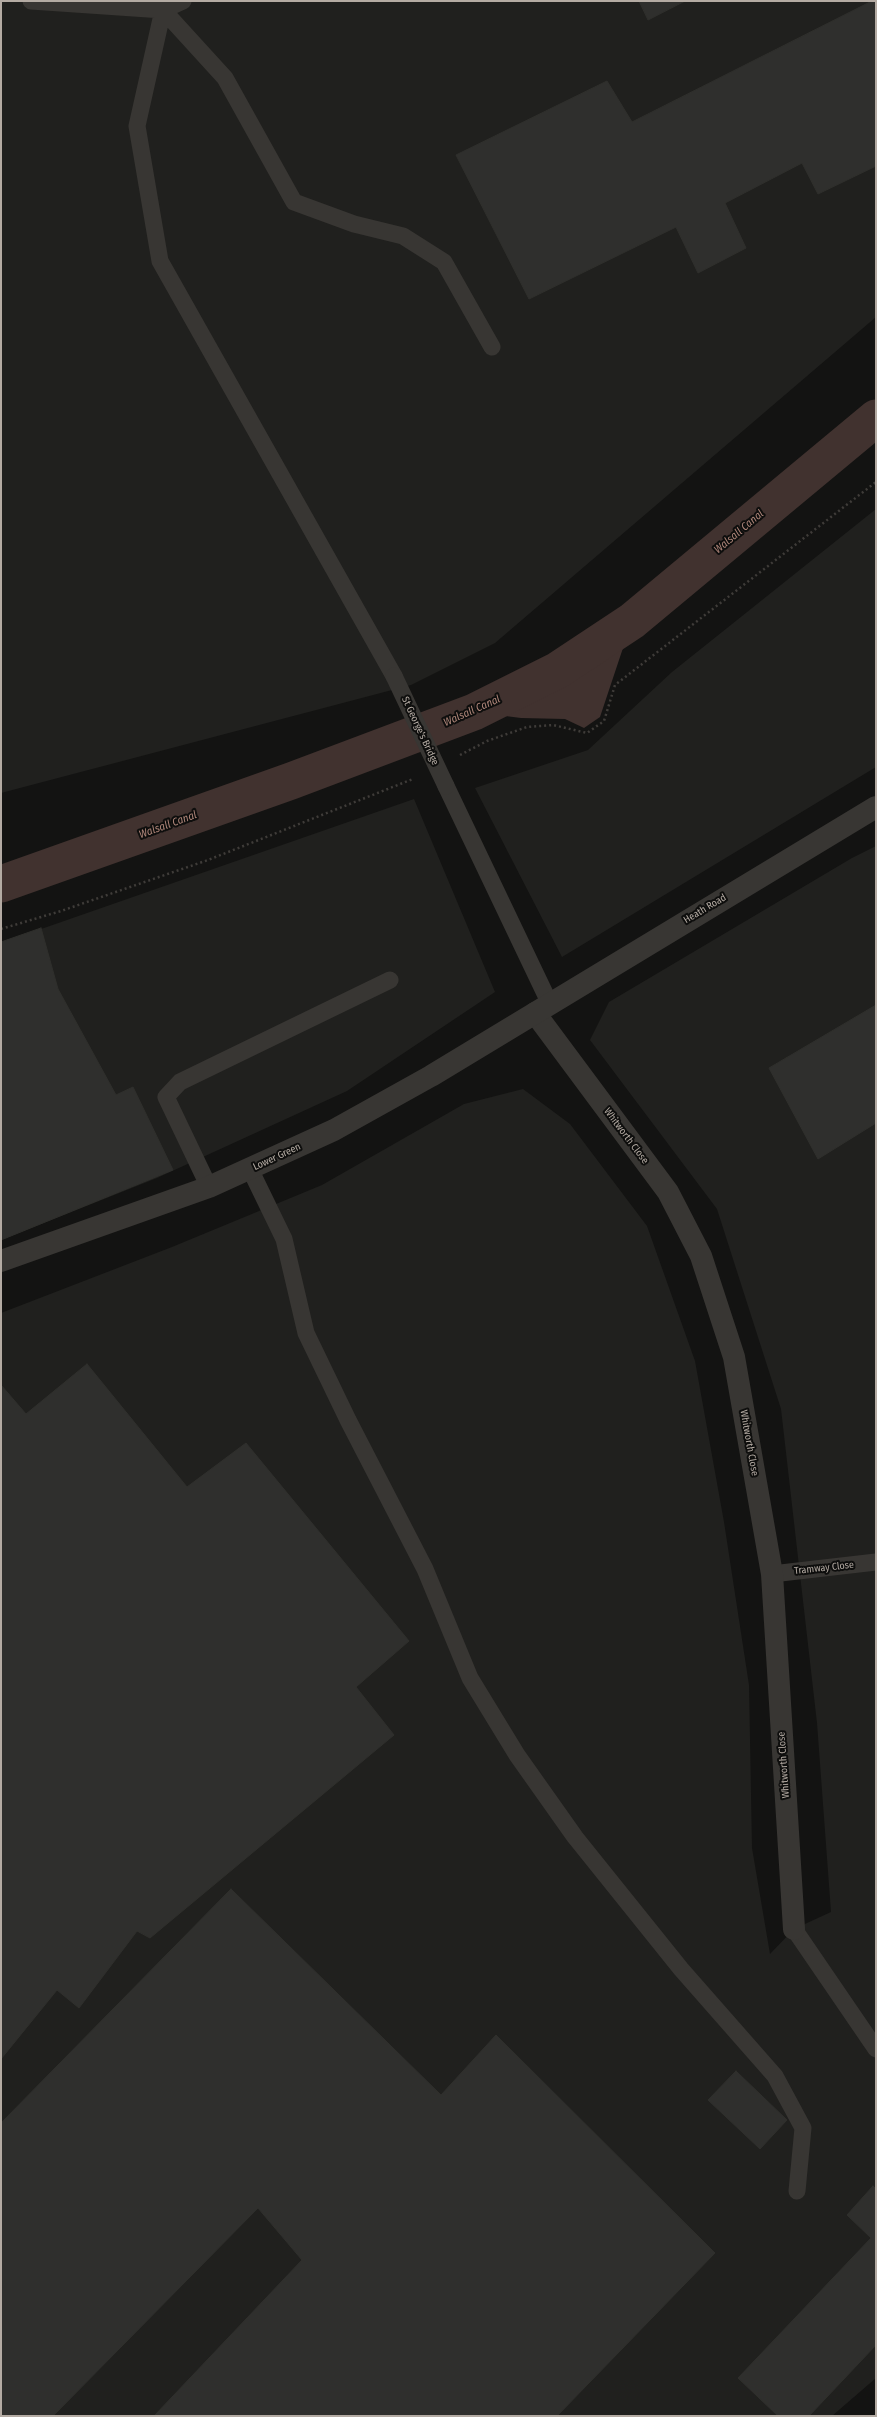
<!DOCTYPE html>
<html>
<head>
<meta charset="utf-8">
<style>
	body { margin:0 }
	#map { position:relative; width:877px; height:2417px; overflow:hidden; background:#131312; font-family:"Fira Sans Condensed",sans-serif }
	canvas { display:block }
	.frame { position:absolute; inset:0; border:2px solid #b4aba3; pointer-events:none }
</style>
</head>
<body>
<div id="map">
<canvas width="877" height="2417"></canvas>
<div class="frame"></div>
</div>
<script>
const c = document.querySelector('canvas').getContext('2d');
c.lineJoin = 'round';
function fill(path, color) {
  c.fillStyle = color;
  c.fill(path, 'evenodd');
}
function toPath(rows) {
  const path = new Path2D();
  for (const r of rows) {
    path.moveTo(r[0], r[1]);
    for (let i = 2; i < r.length; i += 2) path.lineTo(r[i], r[i + 1]);
  }
  return path;
}
function strokePath(path, color, width, dash) {
  c.strokeStyle = color;
  c.lineWidth = width;
  c.lineCap = dash ? 'butt' : 'round';
  c.setLineDash(dash || []);
  c.stroke(path);
}
function write(font, color, halo, rows, align = 'center') {
  c.font = font + ' "Fira Sans Condensed",sans-serif';
  c.lineWidth = 4;
  c.setLineDash([]);
  c.textBaseline = 'middle';
  c.strokeStyle = halo;
  c.fillStyle = color;
  for (const [text, x, y, turn = 0] of rows) {
    c.save();
    c.translate(x, y);
    c.rotate((+turn || 0) * Math.PI / 180);
    c.textAlign = isNaN(turn) ? turn : align;
    if (halo) c.strokeText(text, 0, 0);
    c.fillText(text, 0, 0);
    c.restore();
  }
}
const built = toPath([
	[1,1,876,1,876,317,495,643,411,685,1,793],
	[876,509,876,767,562,957,475,788,588,750,672,672],
	[414,799,495,992,347,1091,157,1178,1,1240,1,943],
	[876,846,876,2378,832,2416,1,2416,1,1313,172,1247,322,1185,464,1104,523,1089,570,1124,647,1226,695,1361,724,1522,749,1685,752,1848,770,1954,794,1929,831,1912,817,1723,781,1409,717,1209,590,1040,609,1002,852,858]
]);
const water = toPath([
	[632,621,600,717,584,728,565,719,521,718,474,712,558,670]
]);
const canal = toPath([
	[1,884,291,781,474,712,558,670,632,621,876,418]
]);
const building = toPath([
	[639,1,685,1,648,20,639,1],
	[872,1,876,1,876,166,818,194,802,163,725,203,746,248,698,273,676,227,529,299,456,155,607,81,632,122,872,1],
	[41,928,58,989,116,1095,133,1087,173,1170,1,1240,1,942,41,928],
	[876,1005,876,1123,818,1159,769,1068,876,1005],
	[87,1364,187,1487,246,1443,409,1641,356,1687,394,1735,150,1938,137,1931,79,2008,57,1990,1,2059,1,1385,26,1414,87,1364],
	[231,1889,441,2095,496,2035,715,2253,557,2416,154,2416,302,2260,258,2208,53,2416,1,2416,1,2123,231,1889],
	[736,2071,787,2120,760,2149,708,2100,736,2071],
	[873,2186,876,2189,876,2345,809,2416,778,2416,738,2378,871,2238,847,2215,873,2186]
]);
const path = toPath([
	[460,755,487,741,527,727,553,725,587,733,604,721,615,685,876,482],
	[1,929,61,911,208,860,413,779]
]);
const service = toPath([
	[31,1,163,10,183,1],
	[165,1,137,126,160,261,394,676],
	[163,10,225,78,294,202,354,224,403,236,444,262,492,347],
	[446,786,550,1004],
	[250,1169,284,1239,306,1333,348,1420,425,1569,470,1678,517,1755,575,1837,681,1969,775,2076,803,2128,797,2191],
	[209,1187,166,1097,180,1082,390,980],
	[772,1574,876,1562],
	[794,1929,876,2049]
]);
const minor = toPath([
	[535,1013,668,1192,701,1256,734,1357,772,1574,794,1929]
]);
const tertiary = toPath([
	[1,1261,209,1187,334,1130,431,1076,876,807]
]);
const serviceBridge = toPath([
	[394,676,446,786]
]);
const streetNames = [
	["St George's Bridge",420,731,65],
	["Heath Road",705,909,-31],
	["Whitworth Close",626,1136,53],
	["Lower Green",277,1157,-25],
	["Whitworth Close",749,1443,80],
	["Tramway Close",824,1568,-6],
	["Whitworth Close",784,1765,-94]
];
const waterNames = [
	["Walsall Canal",739,532,-40],
	["Walsall Canal",472,711,-24],
	["Walsall Canal",168,825,-20]
];
fill(built, '#20201e');
fill(water, '#41322f');
strokePath(canal, '#41322f', 37);
fill(building, '#2f2f2d');
strokePath(building, '#2f2f2c', 1);
strokePath(path, '#3f3c39', 2.5, [2, 3]);
strokePath(service, '#383633', 17);
strokePath(minor, '#383633', 22);
strokePath(tertiary, '#383633', 22);
strokePath(serviceBridge, '#383633', 17);
write('10px', '#b4aba3', '#0e0e0d', streetNames);
write('italic 11px', '#af867a', '#0e0e0d', waterNames);
</script>
</body>
</html>
